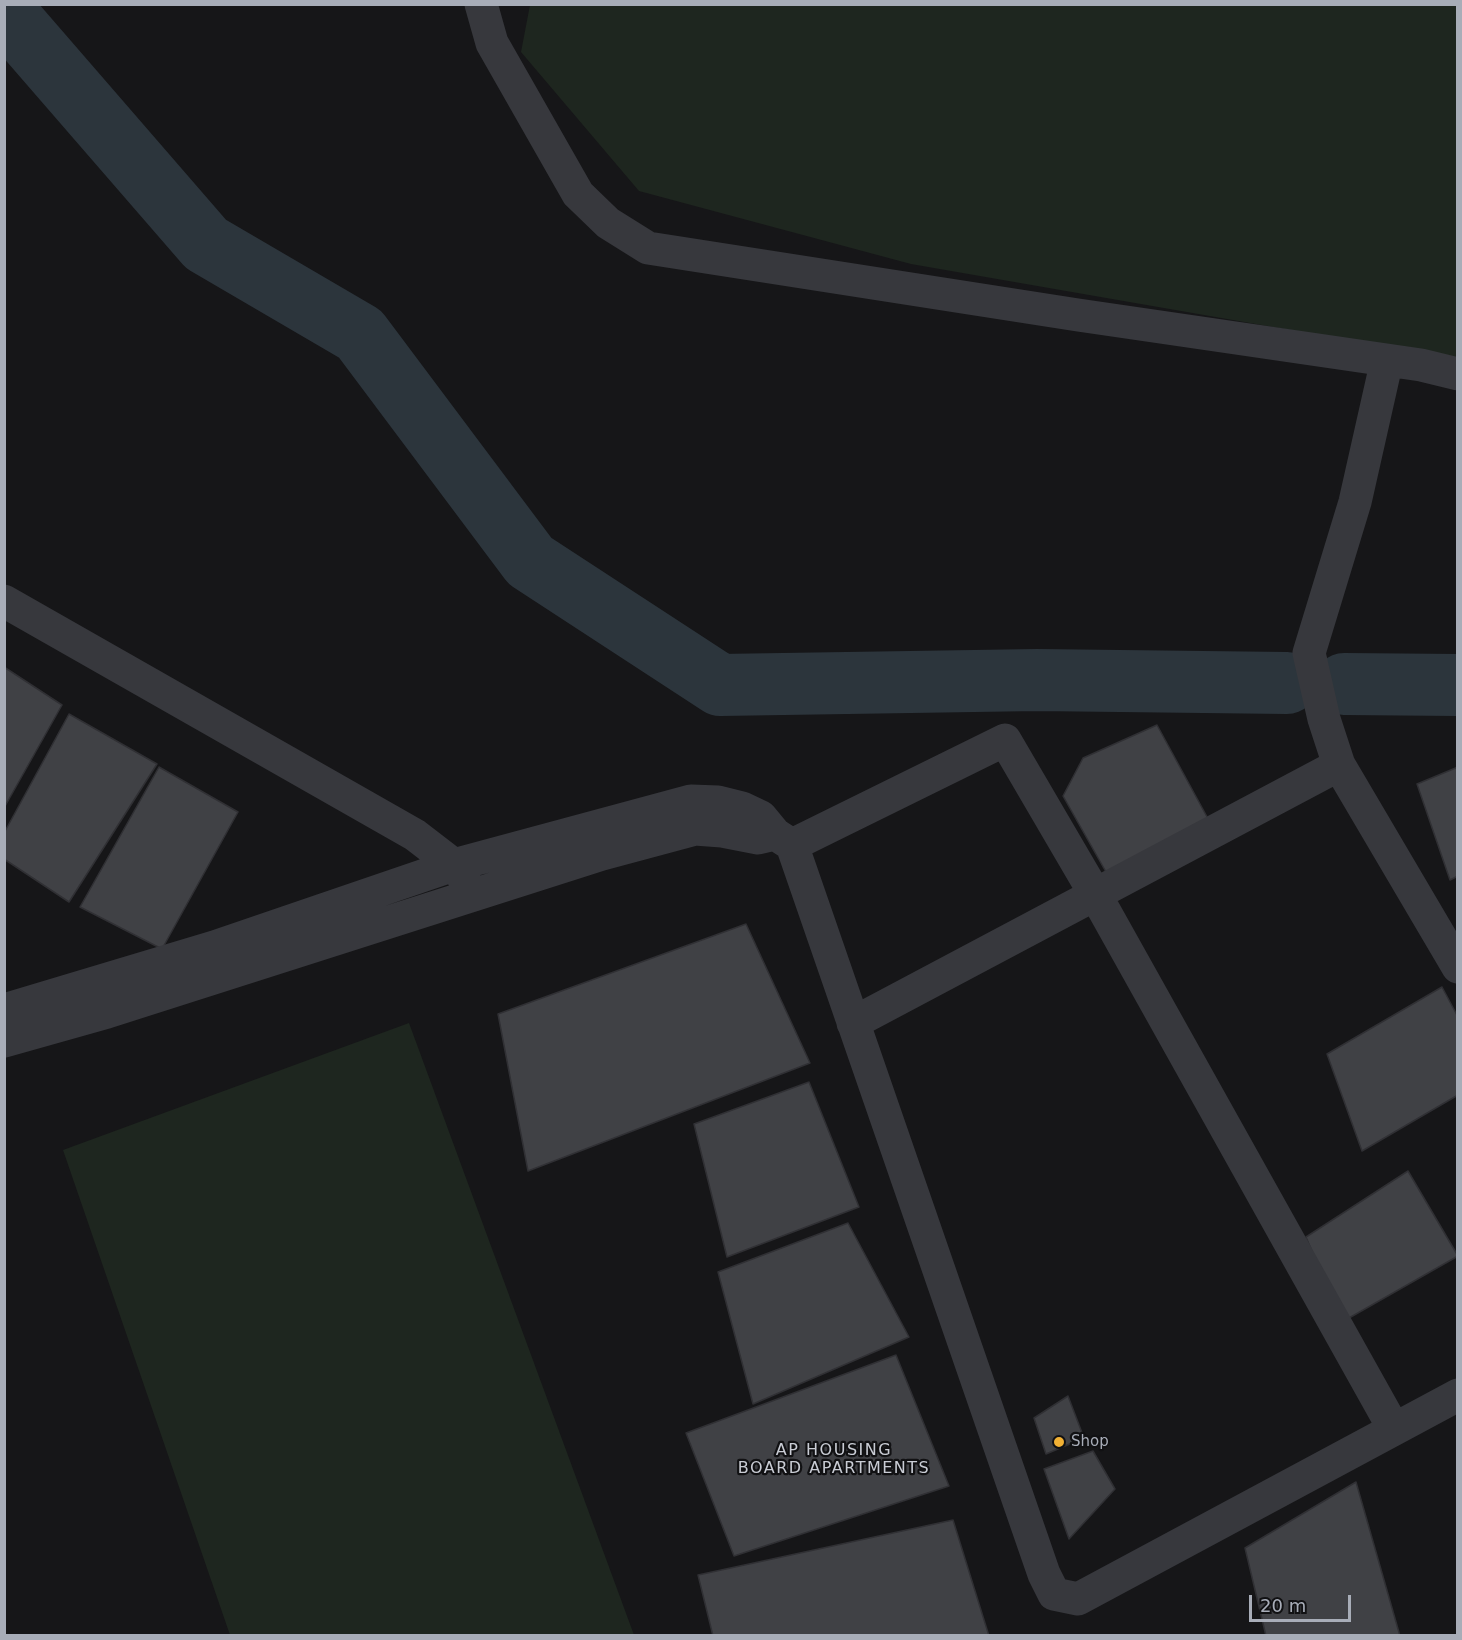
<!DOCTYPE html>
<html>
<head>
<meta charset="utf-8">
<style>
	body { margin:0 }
	#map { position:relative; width:1462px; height:1640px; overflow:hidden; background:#161618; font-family:"DejaVu Sans",sans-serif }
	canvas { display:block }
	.frame { position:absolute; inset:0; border:6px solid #a8adb8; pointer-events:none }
	.scale { position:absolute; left:1249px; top:1595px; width:102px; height:27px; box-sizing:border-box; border:3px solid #a8adb8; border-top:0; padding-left:8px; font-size:18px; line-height:21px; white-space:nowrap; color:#a8adb8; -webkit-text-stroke:4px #111113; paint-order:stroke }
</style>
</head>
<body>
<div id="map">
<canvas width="1462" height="1640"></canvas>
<div class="frame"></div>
<div class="scale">20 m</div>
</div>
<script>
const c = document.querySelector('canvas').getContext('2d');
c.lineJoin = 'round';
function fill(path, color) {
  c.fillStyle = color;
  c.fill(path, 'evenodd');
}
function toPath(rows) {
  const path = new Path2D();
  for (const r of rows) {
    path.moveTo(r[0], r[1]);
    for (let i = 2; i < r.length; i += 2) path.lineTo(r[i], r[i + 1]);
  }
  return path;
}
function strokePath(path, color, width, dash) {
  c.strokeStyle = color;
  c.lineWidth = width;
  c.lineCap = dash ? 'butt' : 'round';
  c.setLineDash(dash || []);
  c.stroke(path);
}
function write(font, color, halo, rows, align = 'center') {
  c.font = font + ' "DejaVu Sans",sans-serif';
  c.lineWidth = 4.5;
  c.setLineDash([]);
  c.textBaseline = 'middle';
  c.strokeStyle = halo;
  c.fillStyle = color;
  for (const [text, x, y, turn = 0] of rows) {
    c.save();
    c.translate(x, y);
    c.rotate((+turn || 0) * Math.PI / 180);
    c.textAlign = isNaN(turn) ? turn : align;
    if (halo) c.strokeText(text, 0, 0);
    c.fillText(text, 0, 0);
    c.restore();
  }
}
const green = toPath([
	[530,5,1457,5,1457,359,911,264,639,191,521,52],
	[409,1023,634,1635,230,1635,63,1150]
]);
const river = toPath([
	[4,11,206,244,360,334,530,561,720,685,1037,680,1287,683],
	[1344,684,1458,685]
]);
const building = toPath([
	[4,667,62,705,4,808,4,667],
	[69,714,157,764,69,902,4,859,4,833,69,714],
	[1157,725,1212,826,1110,879,1063,796,1083,758,1157,725],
	[159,767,238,812,162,949,80,907,159,767],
	[1458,767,1458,876,1450,880,1417,784,1458,767],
	[746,924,810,1063,528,1171,498,1014,746,924],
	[1442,987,1458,1017,1458,1095,1362,1151,1327,1054,1442,987],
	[809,1082,859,1207,727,1257,694,1124,809,1082],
	[1408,1171,1458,1256,1342,1322,1306,1237,1408,1171],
	[848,1223,909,1337,753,1404,718,1272,848,1223],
	[896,1355,949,1486,734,1556,686,1433,896,1355],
	[1068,1396,1084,1438,1046,1454,1034,1418,1068,1396],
	[1093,1451,1115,1489,1069,1539,1044,1469,1093,1451],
	[1356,1482,1400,1636,1266,1636,1245,1548,1356,1482],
	[953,1520,989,1636,713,1636,698,1575,953,1520]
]);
const minor = toPath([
	[481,4,492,43,578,194,608,223,648,248,1078,315,1421,365,1458,374],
	[1387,360,1355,502,1309,653,1324,719,1339,765,1458,967],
	[4,601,415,835,454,865,464,878],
	[792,845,1005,740,1095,894,1394,1429],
	[4,1010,214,947,454,865,691,801,718,802,742,808,761,817,775,834,792,845,1044,1574,1054,1594,1078,1599,1458,1395],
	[853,1023,1339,765],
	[4,1041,107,1012,602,854,695,829,722,831,758,838,775,834]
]);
const markers = [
	[1059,1442,6,"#f2b134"]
];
const poiNames = [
	["Shop",1071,1442]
];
const neighbourhoodNames = [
	["AP HOUSING",834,1451],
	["BOARD APARTMENTS",834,1469]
];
fill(green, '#1e261f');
strokePath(river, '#2c353c', 62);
fill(building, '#404145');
strokePath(building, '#303034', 1.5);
strokePath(minor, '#37383d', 33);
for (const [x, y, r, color] of markers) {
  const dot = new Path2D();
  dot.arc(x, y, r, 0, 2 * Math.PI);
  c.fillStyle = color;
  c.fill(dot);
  strokePath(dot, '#111113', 2);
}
write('15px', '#a8adb8', '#111113', poiNames, 'left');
c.letterSpacing = '1.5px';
write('16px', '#c9ccd4', '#111113', neighbourhoodNames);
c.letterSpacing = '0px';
</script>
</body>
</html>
